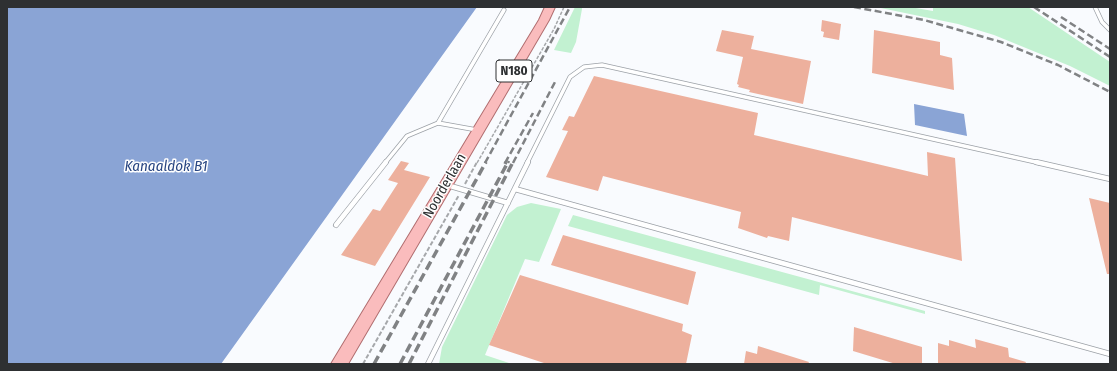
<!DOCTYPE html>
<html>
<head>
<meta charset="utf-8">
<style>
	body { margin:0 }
	#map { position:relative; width:1117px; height:371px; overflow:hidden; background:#f9fbfe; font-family:"Fira Sans Condensed",sans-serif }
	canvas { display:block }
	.frame { position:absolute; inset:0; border:8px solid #2e3032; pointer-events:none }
</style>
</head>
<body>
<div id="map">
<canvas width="1117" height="371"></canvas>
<div class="frame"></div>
</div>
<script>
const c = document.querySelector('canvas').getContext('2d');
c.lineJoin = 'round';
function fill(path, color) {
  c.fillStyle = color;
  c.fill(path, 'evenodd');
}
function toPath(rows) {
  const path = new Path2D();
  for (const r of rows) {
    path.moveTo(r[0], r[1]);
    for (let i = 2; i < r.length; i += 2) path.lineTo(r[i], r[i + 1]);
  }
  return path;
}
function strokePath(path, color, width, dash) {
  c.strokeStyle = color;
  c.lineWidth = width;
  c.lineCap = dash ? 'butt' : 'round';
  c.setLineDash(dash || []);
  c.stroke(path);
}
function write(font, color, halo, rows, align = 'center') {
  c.font = font + ' "Fira Sans Condensed",sans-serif';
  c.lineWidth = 3;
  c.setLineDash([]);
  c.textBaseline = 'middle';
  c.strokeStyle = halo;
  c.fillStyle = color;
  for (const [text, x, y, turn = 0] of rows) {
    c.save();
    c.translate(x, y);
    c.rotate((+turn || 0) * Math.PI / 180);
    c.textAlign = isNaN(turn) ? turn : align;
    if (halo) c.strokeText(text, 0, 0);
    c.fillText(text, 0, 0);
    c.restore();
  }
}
const green = toPath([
	[575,7,582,7,582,9,576,42,571,53,554,50],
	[876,7,910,7,933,11,933,7,1028,7,1110,62,1110,86,1070,66,994,35,958,24],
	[531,203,561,209,539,262,525,259,485,355,512,364,439,364,442,347,507,215,517,207],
	[573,215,925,311,925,314,820,285,819,295,568,226]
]);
const water = toPath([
	[7,7,477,7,221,364,7,364],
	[914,104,964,114,967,136,915,125]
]);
const building = toPath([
	[822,20,841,24,839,40,823,37,824,32,821,31],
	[722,30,754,36,751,49,811,61,803,104,749,92,750,90,738,87,739,85,737,84,743,57,716,51],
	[874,30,940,42,940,55,952,58,954,90,872,73],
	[594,76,758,113,754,135,928,176,927,152,955,158,962,261,792,217,789,241,768,236,767,238,738,228,741,212,603,176,598,191,546,177,568,131,562,130,569,116,574,117],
	[401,161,409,163,404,170,430,177,375,266,341,255,373,209,380,211,398,183,388,180],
	[1089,198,1110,203,1110,274,1107,274],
	[563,235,696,272,688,305,551,265],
	[520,275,683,324,682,331,692,335,686,364,547,364,489,345],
	[854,327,922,347,922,364,896,364,853,351],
	[975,339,1008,348,1009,357,1026,362,1025,364,938,364,938,343,949,346,949,340,976,348],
	[758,346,809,362,808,364,744,364,746,351,757,354]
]);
const pathFar1 = toPath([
	[477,163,554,29,564,7]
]);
const path = toPath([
	[465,184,477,162],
	[363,364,459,195]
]);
const laneFar1 = toPath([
	[1095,7,1102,22,1110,30],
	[477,130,438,123,504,10],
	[385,163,407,136,438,123],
	[527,163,570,77,584,67,602,65,1040,163]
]);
const lane = toPath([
	[1036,162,1110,179],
	[447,185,508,203],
	[515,189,1110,354],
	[336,225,386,162],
	[428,364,528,162]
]);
const primary = toPath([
	[545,7,555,7,549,20,348,364,331,364,539,20,545,7]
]);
const railFar1 = toPath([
	[854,7,924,20,1001,42,1058,65,1110,92],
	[1034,7,1110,57],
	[1061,17,1110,49],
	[485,163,570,7],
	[505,163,533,113],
	[508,163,509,161],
	[513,163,555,82]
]);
const rail = toPath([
	[505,164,506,162],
	[374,364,486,162],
	[400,364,508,162],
	[409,364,513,162]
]);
const shields = [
	[514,71,36]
];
const shieldNames = [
	["N180",514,71]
];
const streetNames = [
	["Noorderlaan",445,186,-60]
];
const waterNames = [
	["Kanaaldok B1",166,167]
];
fill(green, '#c2f1d1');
fill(water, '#8aa4d5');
fill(building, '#edb09d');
strokePath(laneFar1, '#9ca1a7', 5);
strokePath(lane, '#9ca1a7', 6);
strokePath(primary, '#b16e70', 2);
strokePath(pathFar1, '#a6a8ab', 1.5, [3.5, 1.5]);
strokePath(path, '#a6a8ab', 2, [4.5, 2]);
strokePath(laneFar1, '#fff', 3.5);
strokePath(lane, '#fff', 4.5);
fill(primary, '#fabcbd');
strokePath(railFar1, '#808284', 2.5, [7, 3.5]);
strokePath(rail, '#808284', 3.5, [9, 4.5]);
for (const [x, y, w] of shields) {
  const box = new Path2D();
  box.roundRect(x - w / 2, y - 11, w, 22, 3);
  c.fillStyle = '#fff';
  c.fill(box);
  strokePath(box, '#2e3032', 1);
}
write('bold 13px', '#2e3032', null, shieldNames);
write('14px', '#2e3032', '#fff', streetNames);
write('italic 15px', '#294682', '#fff', waterNames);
</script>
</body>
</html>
